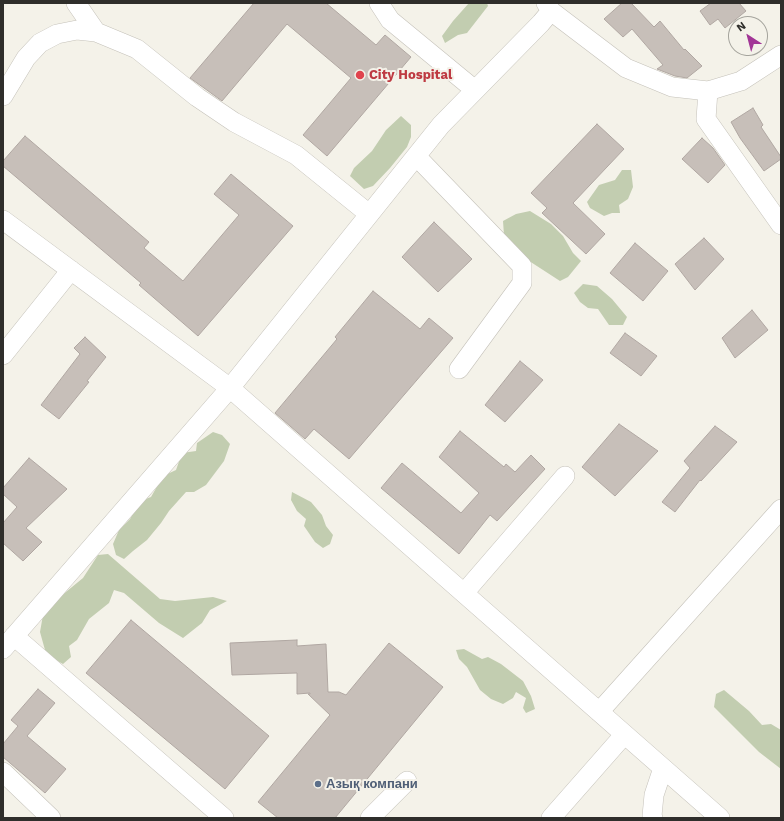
<!DOCTYPE html>
<html>
<head>
<meta charset="utf-8">
<style>
	body { margin:0 }
	#map { position:relative; width:784px; height:821px; overflow:hidden; background:#f4f2e9; font-family:"Work Sans",sans-serif }
	canvas { display:block }
	.frame { position:absolute; inset:0; border:4px solid #2f2e2b; pointer-events:none }
	.north { position:absolute; left:728px; top:16px; width:40px; height:40px; box-sizing:border-box; background:#f4f2e9; border:1px solid #a5a49d; border-radius:50%; rotate:324deg; font-size:11px; font-weight:700; line-height:16px; text-align:center; color:#2f2e2b }
	.north::after { content:''; display:block; margin:auto; width:14px; height:18px; background:#a23696; clip-path:polygon(50% 0,100% 100%,50% 72%,0 100%) }
</style>
</head>
<body>
<div id="map">
<canvas width="784" height="821"></canvas>
<div class="frame"></div>
<div class="north">N</div>
</div>
<script>
const c = document.querySelector('canvas').getContext('2d');
c.lineJoin = 'round';
function fill(path, color) {
  c.fillStyle = color;
  c.fill(path, 'evenodd');
}
function toPath(rows) {
  const path = new Path2D();
  for (const r of rows) {
    path.moveTo(r[0], r[1]);
    for (let i = 2; i < r.length; i += 2) path.lineTo(r[i], r[i + 1]);
  }
  return path;
}
function strokePath(path, color, width, dash) {
  c.strokeStyle = color;
  c.lineWidth = width;
  c.lineCap = dash ? 'butt' : 'round';
  c.setLineDash(dash || []);
  c.stroke(path);
}
function write(font, color, halo, rows, align = 'center') {
  c.font = font + ' "Work Sans",sans-serif';
  c.lineWidth = 4;
  c.setLineDash([]);
  c.textBaseline = 'middle';
  c.strokeStyle = halo;
  c.fillStyle = color;
  for (const [text, x, y, turn = 0] of rows) {
    c.save();
    c.translate(x, y);
    c.rotate((+turn || 0) * Math.PI / 180);
    c.textAlign = isNaN(turn) ? turn : align;
    if (halo) c.strokeText(text, 0, 0);
    c.fillText(text, 0, 0);
    c.restore();
  }
}
const green = toPath([
	[469,3,487,3,488,6,467,33,458,35,445,43,442,36,453,21],
	[401,116,411,125,411,137,407,147,390,168,373,186,364,189,350,176,354,168,372,151,386,130],
	[622,170,631,170,633,187,628,199,619,205,620,213,612,213,604,216,590,208,587,202,599,185,615,180],
	[530,211,551,224,563,236,573,253,581,261,568,277,560,281,523,257,504,235,503,221,516,214],
	[583,284,597,286,612,299,627,317,623,325,609,325,598,309,588,308,580,302,574,293],
	[213,432,222,435,230,444,224,461,206,485,194,492,186,492,169,511,161,523,147,540,133,551,124,559,116,555,113,544,119,530,130,519,140,501,151,497,163,476,176,470,182,453,196,451,197,443],
	[292,492,311,502,322,515,326,526,333,535,330,544,323,548,315,542,304,526,306,519,297,511,291,500],
	[108,554,160,599,175,601,213,597,227,601,210,610,202,623,183,638,159,623,124,593,114,590,109,603,89,619,77,640,69,646,71,657,63,664,52,658,45,650,40,632,43,615,61,596,83,578,98,555],
	[464,649,482,659,488,657,501,664,523,681,531,696,535,709,526,713,523,708,526,698,516,692,513,698,503,704,491,699,480,690,467,667,459,659,456,650],
	[724,690,749,711,762,725,771,724,781,730,781,769,759,752,714,707,716,694]
]);
const building = toPath([
	[254,3,326,3,376,45,385,35,411,57,327,156,303,135,351,78,287,24,222,101,204,88,190,78,254,3],
	[622,3,631,3,654,27,660,21,684,50,685,49,702,66,687,78,675,76,657,69,663,65,632,29,623,37,604,19,622,3],
	[711,3,739,3,746,11,725,28,718,19,710,25,700,11,711,3],
	[753,108,763,125,761,127,781,157,781,159,764,171,740,138,731,122,753,108],
	[597,124,624,149,573,203,605,234,586,254,542,213,547,208,531,193,597,124],
	[25,136,149,242,144,248,183,281,239,215,214,194,231,174,293,226,198,336,139,285,141,283,3,166,3,161,25,136],
	[702,138,713,148,725,165,708,183,682,159,702,138],
	[434,222,472,259,438,292,402,257,434,222],
	[704,238,724,259,695,290,675,264,704,238],
	[635,243,668,271,643,301,610,273,635,243],
	[373,291,420,329,429,318,453,338,349,459,314,429,305,439,275,413,337,339,335,337,373,291],
	[752,310,768,330,735,358,722,338,752,310],
	[625,333,657,356,641,376,610,353,625,333],
	[85,337,106,357,87,381,89,382,59,419,41,405,80,354,74,348,85,337],
	[520,361,543,380,505,422,485,405,520,361],
	[619,424,658,451,615,496,582,467,619,424],
	[715,426,737,442,701,481,700,480,675,512,662,502,690,468,684,461,715,426],
	[460,431,504,467,506,464,515,472,531,455,545,469,497,521,490,515,459,554,381,488,402,463,461,513,479,493,439,457,460,431],
	[29,458,67,489,26,528,42,542,23,561,3,543,3,523,17,507,3,494,3,488,29,458],
	[131,620,269,736,225,789,86,673,131,620],
	[297,640,297,646,326,644,328,692,339,692,346,695,389,643,443,687,335,818,278,818,258,802,330,715,308,694,310,694,310,693,297,694,297,673,232,675,230,643,297,640],
	[38,689,55,703,27,736,66,769,45,793,3,757,3,744,18,726,11,720,38,689]
]);
const minor = toPath([
	[76,3,96,32],
	[379,3,390,20,475,90],
	[546,3,551,11,626,68,672,87,708,91,741,81,781,55],
	[708,91,706,119,781,225],
	[3,96,26,58,40,43,57,34,77,30,96,32,137,49,197,97,234,122,296,155,369,214],
	[416,156,522,266,522,283,459,369],
	[3,220,230,388,720,818],
	[3,355,71,270],
	[464,593,565,476],
	[14,636,224,818],
	[3,649,230,388,441,125,541,23,551,11],
	[599,712,781,509],
	[3,772,51,818],
	[370,818,407,781],
	[551,818,624,735],
	[653,818,652,816,654,795,663,768]
]);
const markers = [
	[360,75,5,"#e0444e"],
	[318,784,4,"#5c6f8a"]
];
const healthNames = [
	["City Hospital",369,75]
];
const serviceNames = [
	["Азық компани",326,784]
];
fill(green, '#c2cdb0');
fill(building, '#c7bfb9');
strokePath(building, '#b0a7a2', 1);
strokePath(minor, '#c4c1b9', 20);
strokePath(minor, '#fff', 19);
for (const [x, y, r, color] of markers) {
  const dot = new Path2D();
  dot.arc(x, y, r, 0, 2 * Math.PI);
  c.fillStyle = color;
  c.fill(dot);
  strokePath(dot, '#f4f2e9', 1.5);
}
write('bold 13px', '#be3a42', '#f4f2e9', healthNames, 'left');
write('bold 13px', '#4e5e75', '#f4f2e9', serviceNames, 'left');
</script>
</body>
</html>
